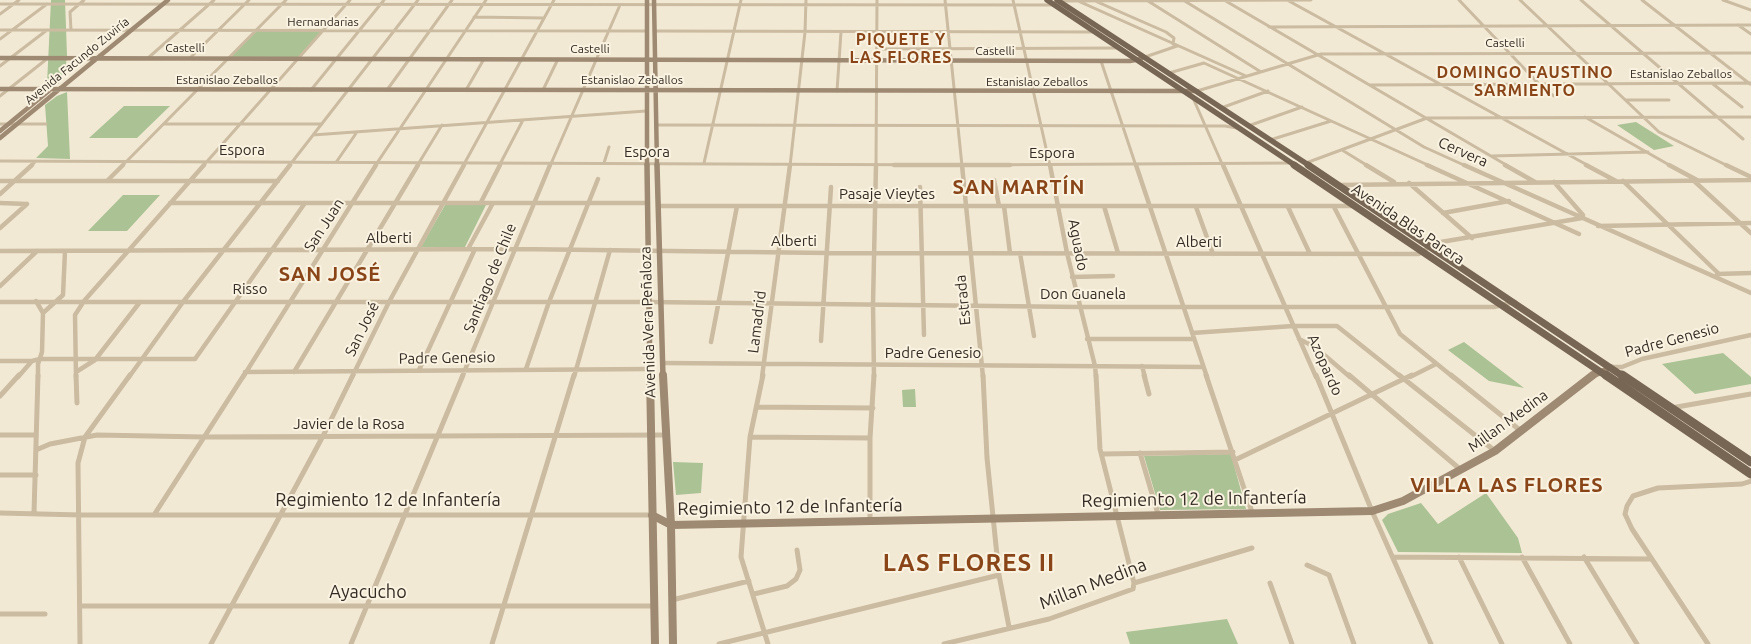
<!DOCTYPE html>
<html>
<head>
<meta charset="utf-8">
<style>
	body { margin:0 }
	canvas { display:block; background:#f2e9d5 }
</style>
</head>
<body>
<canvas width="1751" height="644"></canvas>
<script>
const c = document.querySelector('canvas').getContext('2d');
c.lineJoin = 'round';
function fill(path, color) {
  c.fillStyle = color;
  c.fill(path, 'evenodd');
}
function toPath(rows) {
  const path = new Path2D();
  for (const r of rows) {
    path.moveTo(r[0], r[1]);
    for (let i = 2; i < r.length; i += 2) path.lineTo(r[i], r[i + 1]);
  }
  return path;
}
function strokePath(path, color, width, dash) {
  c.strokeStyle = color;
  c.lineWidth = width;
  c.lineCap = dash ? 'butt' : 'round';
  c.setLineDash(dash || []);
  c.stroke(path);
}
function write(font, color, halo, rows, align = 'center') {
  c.font = font + ' Ubuntu,sans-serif';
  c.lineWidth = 4;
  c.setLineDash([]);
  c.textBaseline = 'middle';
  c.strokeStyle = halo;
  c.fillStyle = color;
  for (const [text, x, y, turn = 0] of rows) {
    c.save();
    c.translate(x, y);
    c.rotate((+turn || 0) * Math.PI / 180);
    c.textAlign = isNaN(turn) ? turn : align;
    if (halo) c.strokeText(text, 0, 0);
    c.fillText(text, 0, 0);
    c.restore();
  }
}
const green = toPath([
	[51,0,65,0,67,55,65,73,47,84],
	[256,30,323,30,298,59,228,58],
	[67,92,70,159,36,158,48,146,45,105,57,96],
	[124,106,170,106,137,138,89,138],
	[1636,122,1674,146,1654,150,1617,125],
	[123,195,160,195,127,231,88,231],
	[445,205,486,205,465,247,421,247],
	[1464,342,1524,388,1489,381,1448,350],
	[1723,353,1751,377,1751,384,1695,394,1662,364],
	[915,389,916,407,903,407,902,390],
	[1231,454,1246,509,1160,510,1144,456],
	[673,462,703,463,701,493,676,495],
	[1486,493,1518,538,1522,553,1398,552,1382,520,1388,514,1421,503,1438,524],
	[1227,619,1238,644,1130,644,1126,632]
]);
const streetFar2 = toPath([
	[945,0,962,166],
	[1013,0,1050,166],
	[1183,0,1424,147,1466,166],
	[1224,0,1508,166],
	[1287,0,1589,166],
	[1459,0,1538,83],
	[1520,0,1659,132,1728,166],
	[1581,0,1743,139],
	[1642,0,1750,84],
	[1723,0,1751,10],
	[1059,1,1311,0],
	[1078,1,1246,76],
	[1095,1,1166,32,1174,38,1173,44],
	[1148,1,1261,72],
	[0,4,1056,5],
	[0,14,19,0],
	[474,17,544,18],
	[1738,25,1751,34],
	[1269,27,1751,25],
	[0,30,647,31],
	[71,30,70,12,84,0],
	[654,31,1095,32],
	[0,39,47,4],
	[877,49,1120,48],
	[1145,57,1177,46],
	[148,58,214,0],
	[190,58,249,0],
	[1101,61,1136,166],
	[0,66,47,30],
	[1169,73,1204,63,1430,166],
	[1534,83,1554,96],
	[1713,84,1742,107],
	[1370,85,1751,83],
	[311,90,384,0],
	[387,90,452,0],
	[466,90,484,59],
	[543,90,558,59],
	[837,91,841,32],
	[1197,91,1321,54,1751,53],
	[0,96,48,58],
	[1193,98,1223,166],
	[1626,100,1669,100],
	[1221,108,1268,91],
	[1585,117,1671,166],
	[0,124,46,124],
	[164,124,322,124],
	[656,125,1225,126,1237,128],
	[1248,126,1302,107],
	[313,135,646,111],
	[1270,140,1331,121],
	[1342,150,1368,166],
	[1492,156,1648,152],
	[0,161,963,165,1293,163],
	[337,161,357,132],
	[604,163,609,147],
	[704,163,741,0],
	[1306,163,1427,118,1751,117],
	[31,166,36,161],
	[122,166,286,0],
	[203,166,350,0],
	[289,166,418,0],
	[375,166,486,0],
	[417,166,442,125],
	[463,166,554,0],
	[499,166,523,120],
	[550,166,620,5],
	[790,166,805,32,806,0],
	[876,166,877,0]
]);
const streetFar1 = toPath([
	[894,165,1010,165],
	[962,165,983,377],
	[1050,165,1067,253,1095,366,1096,377],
	[1136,165,1207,377],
	[1223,165,1316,377],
	[1366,165,1394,182],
	[1427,165,1579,234],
	[1464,165,1751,293],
	[1505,165,1535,182],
	[1586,165,1616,181],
	[1669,165,1697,180],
	[1726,165,1751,177],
	[994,180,999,206],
	[1693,180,1751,233],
	[0,181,278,181],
	[107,181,123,165],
	[1623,181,1718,273],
	[1409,183,1472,238],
	[1338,185,1751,180],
	[920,187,924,335],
	[0,194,32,165],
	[481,202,500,165],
	[0,203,27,204],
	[170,203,648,203],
	[658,206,1354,206],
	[1004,206,1010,253],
	[1104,206,1118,253],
	[1196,207,1213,254],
	[1288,207,1310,254],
	[1334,207,1400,334,1453,377],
	[1443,213,1509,201],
	[1598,226,1751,223],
	[0,228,27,204],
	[468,249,493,203],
	[0,251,515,249,827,253,1419,254,1435,243,1582,218,1583,215,1554,182],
	[1020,253,1034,336],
	[1717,274,1751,273],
	[1072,277,1113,276],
	[0,286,37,251],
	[36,301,43,313,42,352,38,364,38,377],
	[0,302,649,302,1079,307,1494,307,1515,302],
	[43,313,63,295,65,251],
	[1192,333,1293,326,1337,326,1401,377],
	[1087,339,1194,339],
	[1299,339,1315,347,1350,377],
	[821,341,831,187],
	[711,342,737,206],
	[0,361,32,361],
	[663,363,1202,367],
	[1142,366,1145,377],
	[1612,367,1622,367,1642,359,1751,335],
	[526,369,549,302,598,179],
	[419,370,475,249],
	[76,372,95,360,140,302],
	[245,372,650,369],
	[294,372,418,165],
	[18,377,32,361,40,359,195,359,305,203],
	[76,377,75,315,84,301,204,165],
	[129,377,183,302,290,165],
	[243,377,376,165],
	[352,377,389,302,464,165],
	[462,377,550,165],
	[574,377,610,250],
	[762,377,790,165],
	[874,377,873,304,876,165],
	[1410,377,1436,364]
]);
const street = toPath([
	[76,375,77,403],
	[763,375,750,437,741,557,768,644],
	[983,375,987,458,999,575,1009,627],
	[1096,375,1100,449,1134,583],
	[1144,375,1149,394],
	[1206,375,1252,512],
	[1316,375,1372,511,1431,644],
	[1349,375,1461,470],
	[1399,375,1495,451],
	[1451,375,1521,431],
	[0,396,19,375],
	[757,407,873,408],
	[1671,408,1751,394],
	[0,435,36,435],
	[750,437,870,438],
	[36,450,50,444,97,435,204,437,665,435],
	[1140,453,1158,514],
	[1102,454,1233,452],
	[1235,460,1412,375],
	[0,475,36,475],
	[0,513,81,515,652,515],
	[34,513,38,375],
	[154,515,244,375],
	[870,520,870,438,874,375],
	[1393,557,1651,559],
	[1459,557,1502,644],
	[1522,557,1570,644],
	[1584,557,1637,644],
	[1307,565,1329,575,1354,644],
	[1270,583,1292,644],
	[754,594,787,586,796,579,800,570,797,550],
	[672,600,749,581],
	[81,606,654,606],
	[0,614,45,614],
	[80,644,78,463,85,437,130,375],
	[211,644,323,436,353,375],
	[351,644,463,375],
	[492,644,574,375],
	[719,644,999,575],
	[944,644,1049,619,1133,589,1134,583,1252,548],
	[1708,644,1632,529,1625,514,1627,506,1633,496,1658,488,1742,484,1751,481]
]);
const secondaryFar2 = toPath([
	[654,0,657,166],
	[0,58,1130,61,1141,59],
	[0,89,1197,91],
	[0,131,51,89],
	[0,138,168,0],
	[647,166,647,0]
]);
const secondaryFar1 = toPath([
	[647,165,650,377],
	[657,165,663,377],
	[1591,377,1611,367]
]);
const secondary = toPath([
	[650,375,655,644],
	[663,375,671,525,673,644],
	[652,515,671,525,1372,511,1403,501,1495,451,1593,375]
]);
const primaryFar2 = toPath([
	[1047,0,1296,166],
	[1057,0,1310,166]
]);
const primaryFar1 = toPath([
	[1294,165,1608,377],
	[1308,165,1624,377]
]);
const primary = toPath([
	[1606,375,1751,474],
	[1622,375,1751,462]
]);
const tram = toPath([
	[58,73,58,83]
]);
const farStreetnames = [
	["Hernandarias",323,22],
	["Castelli",1505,43],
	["Castelli",185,48],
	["Castelli",590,49],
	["Castelli",995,51],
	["Avenida Facundo Zuviría",77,61,-39],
	["Estanislao Zeballos",1681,74],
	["Estanislao Zeballos",227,80],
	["Estanislao Zeballos",632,80],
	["Estanislao Zeballos",1037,82]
];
const streetNames = [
	["Espora",242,150],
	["Espora",647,152],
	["Cervera",1463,152,24],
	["Espora",1052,153],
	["Pasaje Vieytes",887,194],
	["Avenida Blas Parera",1408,224,34],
	["San Juan",324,225,-57],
	["Alberti",389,238],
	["Alberti",794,241],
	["Alberti",1199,242],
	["Aguado",1078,245,79],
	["Santiago de Chile",490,278,-68],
	["Risso",250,289],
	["Don Guanela",1083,294],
	["Estrada",963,300,-96],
	["Avenida Vera Peñaloza",648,322,-92],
	["Lamadrid",757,322,-83],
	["San José",362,329,-64],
	["Padre Genesio",1672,340,-15],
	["Padre Genesio",933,353],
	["Padre Genesio",447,358,-1],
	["Azopardo",1325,365,66],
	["Millan Medina",1508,421,-36],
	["Javier de la Rosa",349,424]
];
const farDistrictnames = [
	["PIQUETE Y",901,40],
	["LAS FLORES",901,58],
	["DOMINGO FAUSTINO",1525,73],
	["SARMIENTO",1525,91]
];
const nearStreetnames = [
	["Regimiento 12 de Infantería",1194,499,-1],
	["Regimiento 12 de Infantería",388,500],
	["Regimiento 12 de Infantería",790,507,-1],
	["Millan Medina",1093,584,-21],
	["Ayacucho",368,592]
];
const districtNames = [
	["SAN MARTÍN",1019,187],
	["SAN JOSÉ",330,274],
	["VILLA LAS FLORES",1507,485]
];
const nearDistrictnames = [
	["LAS FLORES II",969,563]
];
fill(green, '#abc294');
strokePath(streetFar2, '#cbbba1', 3);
strokePath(streetFar1, '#cbbba1', 4.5);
strokePath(street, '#cbbba1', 5);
strokePath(secondaryFar2, '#9e8972', 4.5);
strokePath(secondaryFar1, '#9e8972', 5.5);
strokePath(secondary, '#9e8972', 8);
strokePath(primaryFar2, '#786654', 5.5);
strokePath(primaryFar1, '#786654', 7);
strokePath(primary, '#786654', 9);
strokePath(tram, '#342c24', 1);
write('12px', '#342c24', '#faf3e1', farStreetnames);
write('15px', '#342c24', '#faf3e1', streetNames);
c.letterSpacing = '1px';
write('bold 16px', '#894518', '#faf3e1', farDistrictnames);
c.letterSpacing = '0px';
write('18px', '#342c24', '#faf3e1', nearStreetnames);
c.letterSpacing = '1px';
write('bold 20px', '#894518', '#faf3e1', districtNames);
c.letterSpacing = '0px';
c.letterSpacing = '1px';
write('bold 24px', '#894518', '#faf3e1', nearDistrictnames);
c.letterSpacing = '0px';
</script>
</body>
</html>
